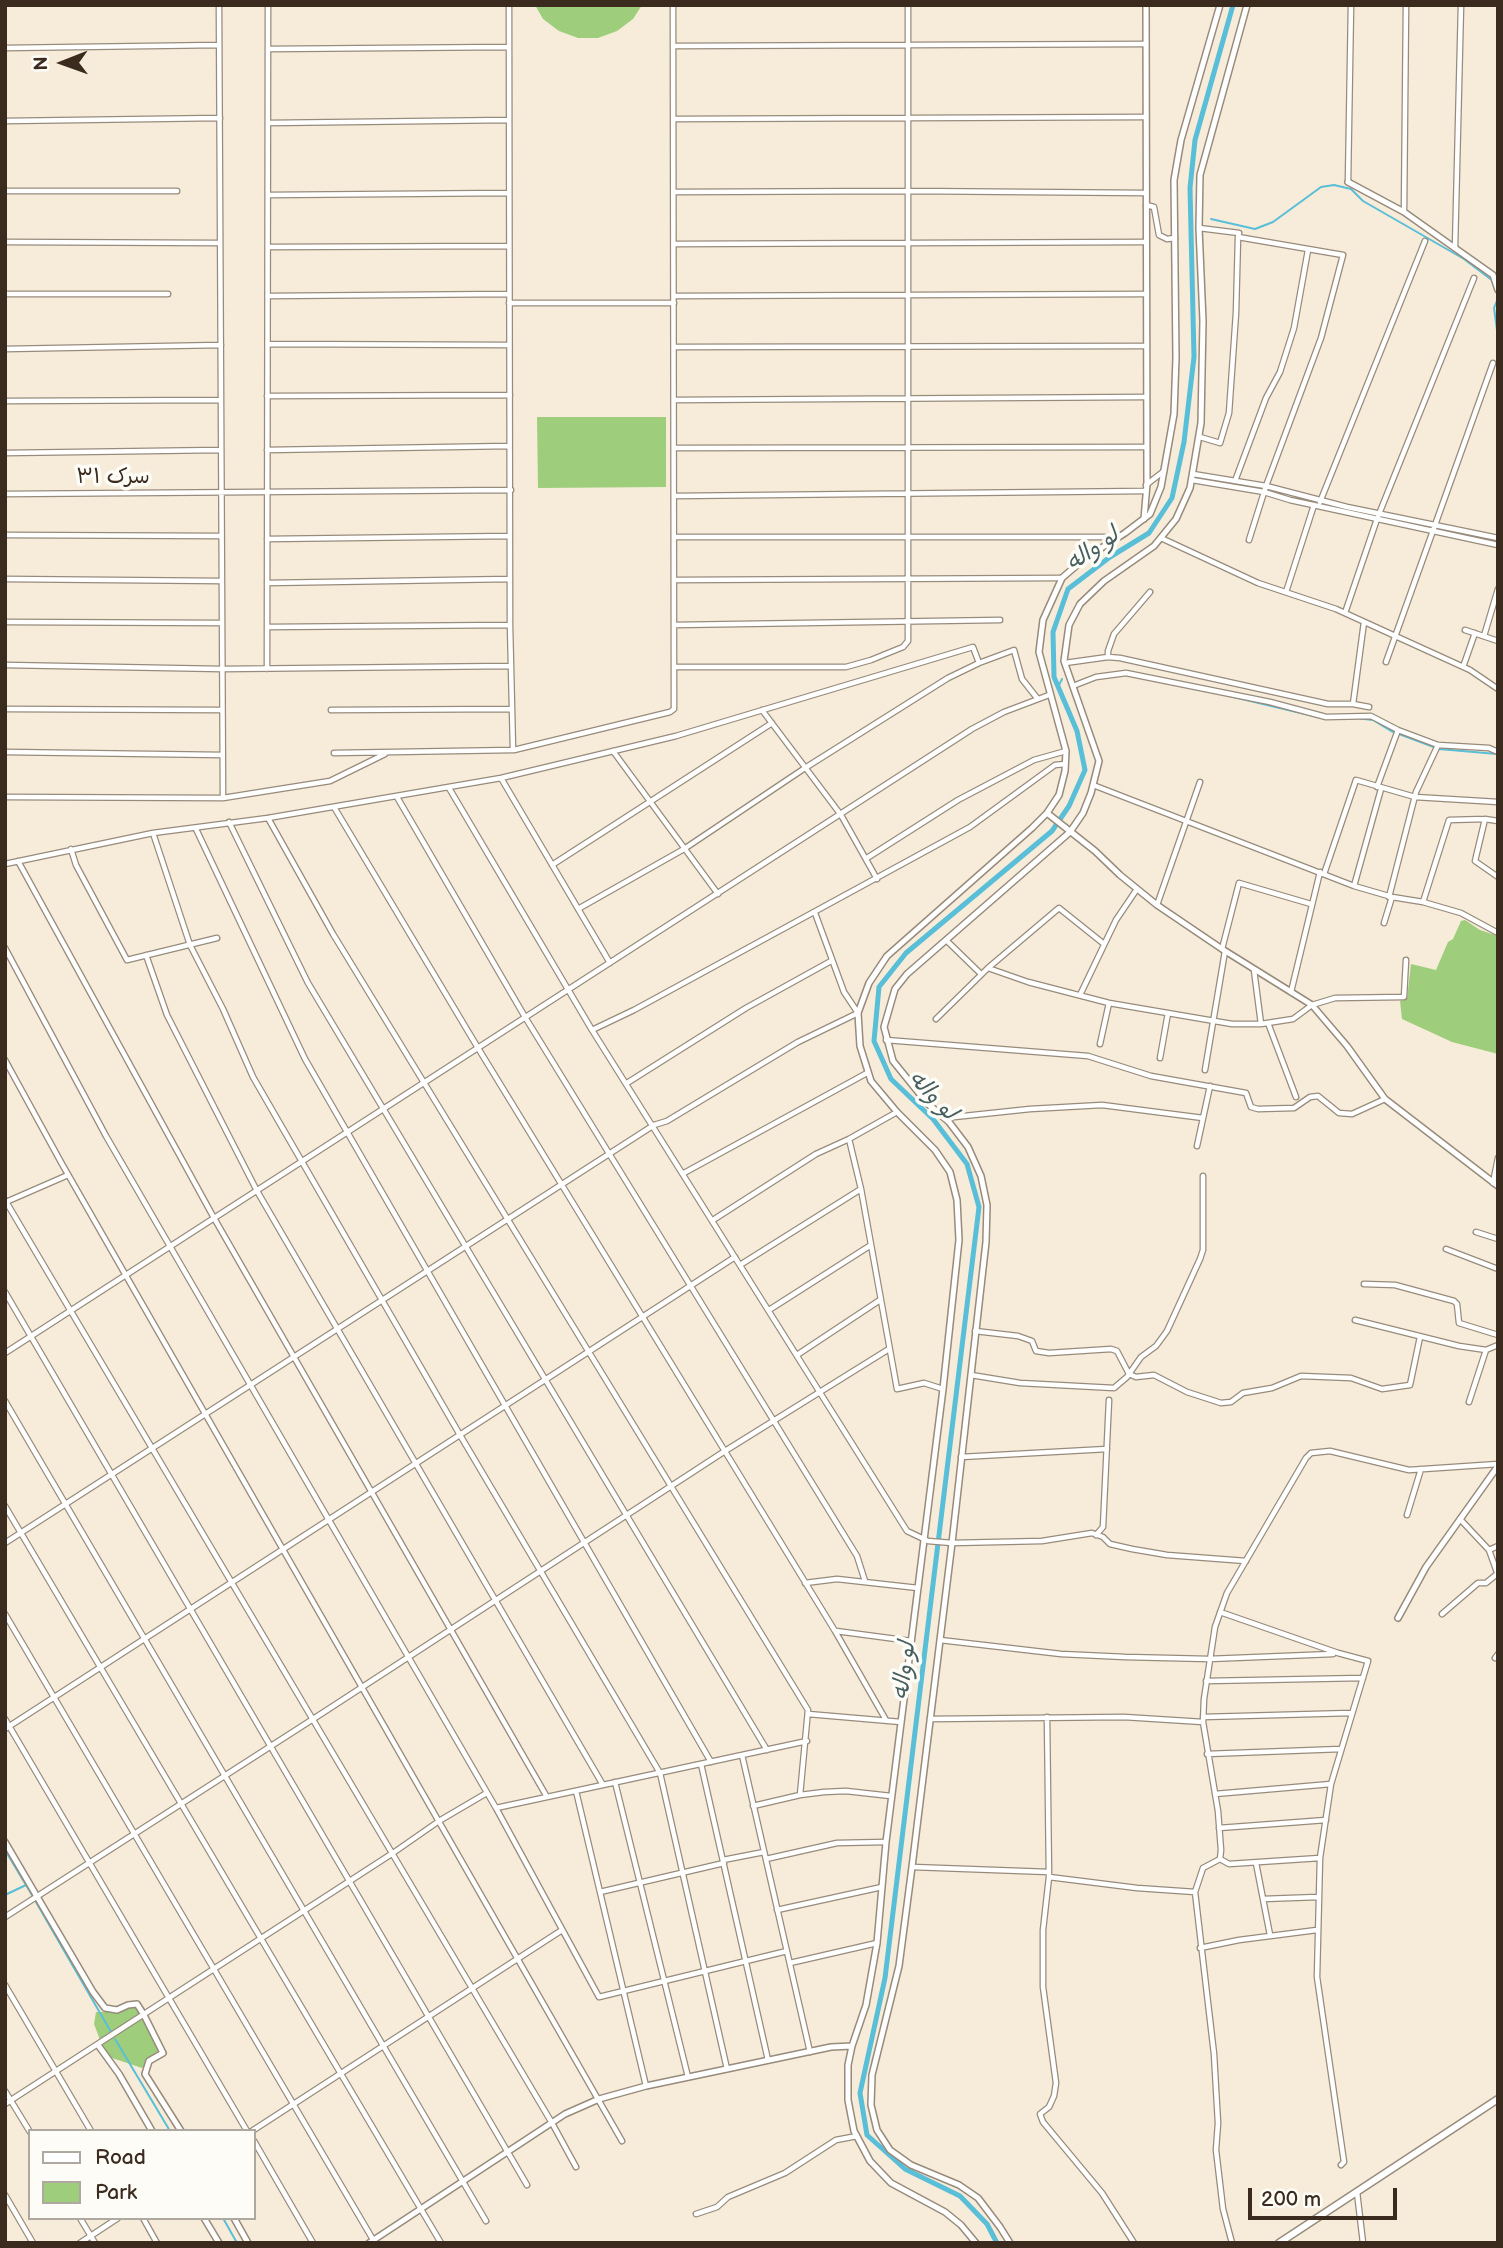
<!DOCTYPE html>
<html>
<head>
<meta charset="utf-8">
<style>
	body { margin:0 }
	#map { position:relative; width:1503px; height:2248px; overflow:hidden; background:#f6ecd9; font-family:"Balsamiq Sans",sans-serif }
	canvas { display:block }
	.frame { position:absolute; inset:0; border:7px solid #3b2a1e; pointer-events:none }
	.legend { position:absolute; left:28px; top:2129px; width:228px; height:91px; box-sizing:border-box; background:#fdfcf7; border:2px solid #afa8a0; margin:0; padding:9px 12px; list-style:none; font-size:21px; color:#3b2a1e }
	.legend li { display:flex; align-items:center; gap:14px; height:35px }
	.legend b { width:35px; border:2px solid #afa8a0 }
	.north { position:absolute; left:28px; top:28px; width:70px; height:70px; -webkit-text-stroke:5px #fdfcf7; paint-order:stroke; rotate:269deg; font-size:19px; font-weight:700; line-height:28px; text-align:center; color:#3b2a1e }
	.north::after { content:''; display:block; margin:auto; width:24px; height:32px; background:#3b2a1e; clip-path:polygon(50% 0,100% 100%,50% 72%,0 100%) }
	.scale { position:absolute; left:1248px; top:2188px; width:149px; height:32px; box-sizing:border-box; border:4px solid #3b2a1e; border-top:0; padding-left:9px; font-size:21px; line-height:24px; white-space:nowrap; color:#3b2a1e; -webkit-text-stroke:5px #fdfcf7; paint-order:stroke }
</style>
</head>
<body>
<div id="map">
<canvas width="1503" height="2248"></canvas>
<div class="frame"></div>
<ul class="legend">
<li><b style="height:9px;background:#fff"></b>Road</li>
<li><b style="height:19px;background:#9ece7c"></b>Park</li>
</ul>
<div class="north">N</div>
<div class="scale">200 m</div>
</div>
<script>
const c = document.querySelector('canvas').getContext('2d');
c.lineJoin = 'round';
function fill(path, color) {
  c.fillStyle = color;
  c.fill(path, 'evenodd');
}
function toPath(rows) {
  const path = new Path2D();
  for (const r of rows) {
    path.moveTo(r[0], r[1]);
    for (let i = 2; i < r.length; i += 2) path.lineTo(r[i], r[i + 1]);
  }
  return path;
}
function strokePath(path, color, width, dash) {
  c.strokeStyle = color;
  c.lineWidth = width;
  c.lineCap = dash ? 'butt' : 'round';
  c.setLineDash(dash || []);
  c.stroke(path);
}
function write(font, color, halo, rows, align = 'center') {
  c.font = font + ' "Balsamiq Sans","Playpen Sans Arabic",sans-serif';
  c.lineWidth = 7;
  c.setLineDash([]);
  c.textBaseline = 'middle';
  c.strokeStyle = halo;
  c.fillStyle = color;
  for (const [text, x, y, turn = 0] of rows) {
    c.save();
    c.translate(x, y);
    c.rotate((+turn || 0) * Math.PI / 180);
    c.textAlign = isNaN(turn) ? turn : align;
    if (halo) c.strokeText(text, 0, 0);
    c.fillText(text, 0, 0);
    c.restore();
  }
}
const green = toPath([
	[535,5,642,5,633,19,617,31,598,38,578,38,559,31,543,19],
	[537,417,666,417,666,487,538,488],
	[1465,920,1480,930,1498,936,1498,1054,1452,1042,1402,1019,1400,1001,1407,999,1411,964,1436,970,1448,942,1453,939,1461,921],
	[129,2007,136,2007,160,2052,142,2068,106,2056,94,2024,96,2012,118,2012]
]);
const stream = toPath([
	[1211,219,1255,229,1273,222,1321,187,1334,185,1351,189,1363,201,1464,259,1493,281],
	[1498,298,1494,308,1498,337],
	[1058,687,1062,679],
	[1225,695,1326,719],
	[1356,718,1373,720,1391,731,1439,749,1497,754],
	[5,1850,32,1895],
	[5,1895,26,1885],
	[36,1902,111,2032],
	[115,2039,170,2131],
	[223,2218,237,2243]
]);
const canal = toPath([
	[997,2243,987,2224,960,2196,905,2169,867,2135,860,2093,885,1978,979,1207,967,1164,933,1119,891,1079,874,1041,879,987,906,953,1052,831,1069,806,1085,770,1077,731,1054,677,1053,632,1068,589,1110,557,1149,533,1172,498,1184,442,1194,357,1190,188,1195,140,1233,5]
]);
const minor = toPath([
	[219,5,223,798],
	[509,5,510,625,513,750],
	[674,46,1146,44],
	[5,48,219,45],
	[268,49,509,47],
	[674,119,1146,117],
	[5,121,220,118],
	[268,123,509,120],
	[1348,182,1351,5],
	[5,191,177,191],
	[674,192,908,191,1146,193],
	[268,195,509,193],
	[1146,205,1154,207,1159,235,1167,239,1175,238],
	[1404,212,1406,5],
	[1199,228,1239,233,1238,237,1343,255,1321,338,1266,486,1249,540],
	[5,242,220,243],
	[674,244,1146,242],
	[268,247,509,246],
	[1455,248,1461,5],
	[5,294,168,294],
	[268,296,509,294],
	[674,296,1146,294],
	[509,303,674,303],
	[268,344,509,345],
	[674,347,1146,346],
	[5,349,221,345],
	[267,396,510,395],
	[674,400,1146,397],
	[5,401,221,400],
	[1200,437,1220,443,1229,413,1236,313,1238,237],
	[674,448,1146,447],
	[267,450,509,446],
	[5,453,221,450],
	[1193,474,1266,486,1347,507,1498,538],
	[1192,480,1264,492,1290,500,1498,545],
	[1235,481,1266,398,1280,372,1294,328,1308,250],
	[1146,485,1164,471],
	[5,494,511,490],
	[674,496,1146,491],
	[1320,502,1425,241],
	[5,535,221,536],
	[674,537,1118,537],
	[1161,538,1258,583,1336,609,1470,670,1498,689],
	[267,539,510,536],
	[5,579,222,581],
	[674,580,1062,578],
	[267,583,510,579],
	[1286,592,1314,505],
	[1345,613,1377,519,1474,278],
	[5,622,222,623],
	[674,625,1000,620],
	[267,627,510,625],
	[1465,630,1498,641],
	[1484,636,1498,589],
	[1108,657,1108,651,1114,634,1150,592],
	[1386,662,1493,363],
	[1065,663,1108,657,1120,658,1328,704,1353,704,1369,707],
	[5,665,222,669,511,666],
	[674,667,846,667,871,660,903,647,908,641,908,5],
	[1463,667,1475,633],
	[267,669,268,5],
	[1073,686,1096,677,1126,673,1270,702,1326,717,1371,716,1398,730,1438,745,1489,748,1498,752],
	[1353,704,1364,622],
	[5,709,222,710],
	[331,710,511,709],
	[762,710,841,815,877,879],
	[613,751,718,894],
	[5,752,223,755],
	[334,753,514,750,670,712,674,709,673,5],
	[501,778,610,963],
	[1093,785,1354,886,1392,897,1423,902,1461,913,1498,933],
	[1377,787,1398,730],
	[449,788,592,1030,907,1531,928,1541,952,1543,1042,1541,1092,1533,1103,1537,1110,1544,1132,1549,1167,1555,1246,1561],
	[5,797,223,798,330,781,385,754],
	[397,797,525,1017,857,1556,865,1581],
	[334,807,478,1048,835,1631,886,1720],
	[268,818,333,934,808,1710,800,1795],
	[1485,819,1475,861,1498,877],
	[229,822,308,983,767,1750],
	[196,829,305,1059,711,1762],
	[153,833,190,945,223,1009,253,1077,460,1435,660,1773,727,2069],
	[71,849,76,865,127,960,217,938],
	[867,858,958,800,1034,760,1066,751],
	[18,861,214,1218,547,1797],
	[5,864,153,833,268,818,501,778,676,736,973,647,979,663,1014,650,1022,679,1037,698],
	[552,865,772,723],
	[1324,874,1356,780,1415,797,1498,802],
	[1354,886,1381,789],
	[1389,897,1416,792,1438,745],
	[1423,902,1449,820,1485,819,1498,821],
	[1157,905,1200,782],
	[578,909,684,849,805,768,948,678,979,663],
	[1384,923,1392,897],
	[946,940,981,974],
	[5,948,106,1136,496,1808,599,1997,787,1951],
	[1222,949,1239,883,1311,904],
	[146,955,167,1015,257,1191,603,1785],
	[988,968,1028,982,1109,1003,1232,1024,1261,1024,1293,1019,1312,1005,1335,998,1404,997,1406,960],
	[1254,970,1261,1024],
	[1291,992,1320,872],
	[1080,995,1116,920,1137,889],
	[936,1019,988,968,1059,908,1104,944],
	[1268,1023,1296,1097],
	[592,1030,634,1010,970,827,1055,765,1065,764],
	[886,1040,1088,1056,1151,1076,1246,1093,1251,1107,1258,1109,1294,1108,1310,1097,1318,1096,1339,1113,1352,1114,1385,1099],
	[1100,1044,1109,1003],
	[1160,1058,1168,1013],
	[5,1060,62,1164,622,2141],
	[1205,1070,1225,951],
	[627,1083,746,1008,831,961],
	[945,1118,1030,1109,1102,1105,1203,1118],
	[849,1139,861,1189,897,1389,924,1383,943,1389],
	[1197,1146,1210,1086],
	[684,1173,867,1073],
	[1493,1183,1498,1158],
	[5,1200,552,2123,576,2167],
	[6,1202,68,1175],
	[713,1220,816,1154,849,1139,897,1112],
	[1476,1232,1498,1239],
	[1446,1249,1498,1269],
	[740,1265,861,1189],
	[1364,1284,1395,1285,1454,1301,1457,1304,1459,1323,1498,1335],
	[5,1292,527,2185],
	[769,1310,871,1245],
	[1355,1320,1459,1346,1486,1350,1498,1345],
	[975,1331,1018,1336,1032,1341,1036,1351,1049,1353,1111,1349,1117,1351,1129,1374,1136,1377,1154,1375,1187,1392,1221,1403,1231,1402,1243,1393,1272,1388,1301,1376,1351,1378,1382,1389,1410,1385,1420,1337],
	[5,1353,972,729,1004,712,1049,695],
	[797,1355,880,1300],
	[971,1375,1020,1383,1114,1388,1127,1377,1141,1357,1156,1346,1167,1331,1200,1259,1203,1250,1203,1176],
	[5,1401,486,2221],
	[1469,1402,1486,1350],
	[961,1457,1107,1449],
	[5,1506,441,2243],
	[1407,1515,1421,1469],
	[1460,1519,1489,1550,1498,1575],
	[1096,1535,1103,1527,1109,1400],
	[5,1543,654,1125,667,1121,798,1042,858,1013,844,992,815,913],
	[1489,1550,1498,1546],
	[805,1583,837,1579,918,1588],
	[1220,1612,1338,1653,1368,1661,1331,1784,1320,1858,1317,1977,1344,2162,1341,2165],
	[5,1614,375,2243],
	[1442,1614,1478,1583,1486,1583,1497,1574],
	[836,1631,911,1641],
	[940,1640,1061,1654,1125,1657,1209,1659,1333,1654],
	[1495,1658,1498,1654],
	[1206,1681,1363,1678],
	[808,1714,901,1722],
	[1047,1717,1049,1877,1043,1930,1043,1987,1056,2083,1054,2096,1049,2107,1040,2114,1043,2122,1102,2193,1134,2243],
	[1203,1717,1351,1713],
	[5,1719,247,2131],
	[930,1719,1124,1717,1203,1722],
	[5,1729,735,1257],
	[1207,1754,1341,1749],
	[742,1755,810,2052],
	[701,1764,768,2060],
	[615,1782,688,2077],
	[576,1791,646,2086],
	[1215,1794,1331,1784],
	[753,1806,800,1795,824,1792,846,1791,891,1796],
	[496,1808,807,1741],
	[1219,1828,1326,1820],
	[766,1859,837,1843,886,1842],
	[1220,1859,1229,1864,1320,1858],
	[723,1860,764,1852],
	[1256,1863,1270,1935],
	[912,1867,1049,1872],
	[1049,1877,1137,1888,1195,1892],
	[600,1892,724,1863],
	[1263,1899,1318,1897],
	[777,1910,882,1887],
	[5,1917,324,1712,725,1451,889,1349],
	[1200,1948,1239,1940,1317,1930],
	[790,1963,877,1943],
	[5,1985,91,2131],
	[5,2091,30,2132],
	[5,2104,393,1853,439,1821,485,1794],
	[252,2131,562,1930],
	[254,2141,313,2243],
	[1357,2192,1363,2243],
	[5,2195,33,2243],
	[696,2214,717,2207,728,2197,785,2173,836,2140,857,2136],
	[80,2218,95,2243],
	[143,2218,157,2243],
	[80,2243,118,2218],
	[1232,2243,1223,2209,1216,2150,1218,2123,1214,2054,1195,1892,1203,1868,1220,1859,1221,1850,1218,1811,1203,1722,1204,1699,1215,1627,1227,1593,1306,1458,1311,1453,1330,1451,1409,1470,1498,1464]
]);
const tertiary = toPath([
	[1348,182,1404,212,1493,275,1498,290],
	[1144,519,1147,484,1146,5],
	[1047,813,1095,851,1120,875,1157,905,1222,949,1312,1005,1347,1046,1385,1099,1498,1186],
	[1398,1618,1426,1567,1498,1466],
	[5,1842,93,1992,105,2008,117,2010,128,2005,137,2004,144,2015,163,2053,149,2061,145,2074,181,2131],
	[98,2045,119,2074,152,2131],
	[204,2218,219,2243],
	[234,2218,248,2243],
	[369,2243,565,2114,599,2099,646,2086,831,2047,852,2046],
	[976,2243,961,2225,945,2212,891,2183,870,2161,854,2131,848,2100,848,2065,852,2046,866,2005,877,1943,886,1842,943,1389,959,1240,957,1200,950,1172,935,1150,897,1112,871,1081,860,1046,858,1013,869,983,887,956,1032,828,1047,813,1059,795,1065,771,1066,751,1039,652,1043,620,1062,578,1084,559,1125,533,1150,514,1161,487,1174,414,1176,358,1174,180,1181,140,1220,5],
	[1010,2243,1000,2227,978,2198,959,2185,911,2165,890,2150,877,2130,871,2105,872,2075,899,1966,912,1867,952,1543,986,1242,987,1205,981,1176,968,1147,949,1122,927,1103,893,1061,884,1027,895,989,907,974,1070,832,1083,813,1091,793,1099,761,1064,661,1069,625,1080,604,1104,581,1154,546,1176,519,1190,488,1201,423,1203,321,1199,228,1200,175,1247,5]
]);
const secondary = toPath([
	[1279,2243,1498,2099]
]);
const streetNames = [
	["سرک ۳۱",113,478]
];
const waterNames = [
	["لو واله",1093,550,-35],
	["لو واله",932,1096,46],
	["لو واله",905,1671,-83]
];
fill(green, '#9ece7c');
strokePath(stream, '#59bed7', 2);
strokePath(canal, '#59bed7', 5);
strokePath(minor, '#988b7c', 7);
strokePath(tertiary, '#988b7c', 8);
strokePath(secondary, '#988b7c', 9);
strokePath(minor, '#fff', 4.5);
strokePath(tertiary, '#fff', 5);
strokePath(secondary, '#fff', 6);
write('21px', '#3b2a1e', '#fdfcf7', streetNames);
write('italic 23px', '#465e5f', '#fdfcf7', waterNames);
</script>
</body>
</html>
